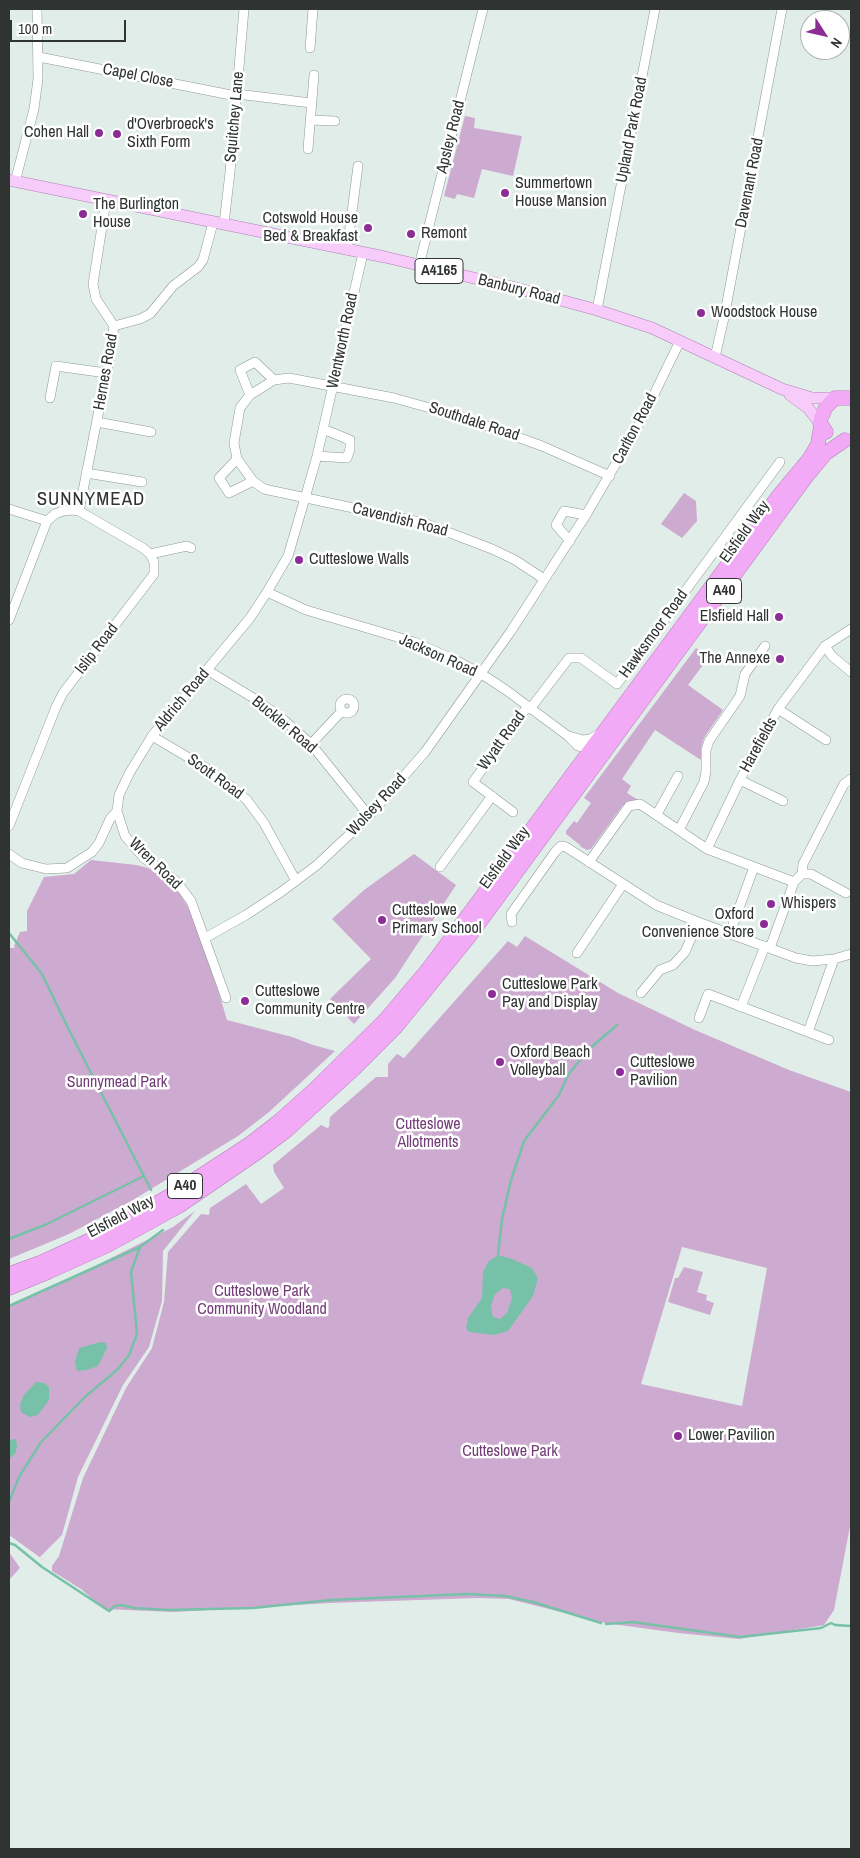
<!DOCTYPE html>
<html>
<head>
<meta charset="utf-8">
<style>
	body { margin:0 }
	#map { position:relative; width:860px; height:1858px; overflow:hidden; background:#e1ede8; font-family:"Archivo Narrow",sans-serif }
	canvas { display:block }
	.frame { position:absolute; inset:0; border:10px solid #2f3331; pointer-events:none }
	.north { position:absolute; left:800px; top:10px; width:50px; height:50px; box-sizing:border-box; background:#fff; border:1px solid #acadad; border-radius:50%; rotate:125deg; font-size:14px; font-weight:700; line-height:20px; text-align:center; color:#2f3331 }
	.north::after { content:''; display:block; margin:auto; width:18px; height:22px; background:#8c2c95; clip-path:polygon(50% 0,100% 100%,50% 72%,0 100%) }
	.scale { position:absolute; left:10px; top:20px; width:116px; height:22px; box-sizing:border-box; border:2px solid #2f3331; border-top:0; padding-left:6px; font-size:15px; line-height:18px; white-space:nowrap; color:#2f3331; -webkit-text-stroke:4px #fff; paint-order:stroke }
</style>
</head>
<body>
<div id="map">
<canvas width="860" height="1858"></canvas>
<div class="frame"></div>
<div class="north">N</div>
<div class="scale">100 m</div>
</div>
<script>
const c = document.querySelector('canvas').getContext('2d');
c.lineJoin = 'round';
function fill(path, color) {
  c.fillStyle = color;
  c.fill(path, 'evenodd');
}
function toPath(rows) {
  const path = new Path2D();
  for (const r of rows) {
    if (r.length === 3) {
      path.moveTo(r[0] + r[2], r[1]);
      path.arc(r[0], r[1], r[2], 0, 2 * Math.PI);
      continue;
    }
    path.moveTo(r[0], r[1]);
    for (let i = 2; i < r.length; i += 2) path.lineTo(r[i], r[i + 1]);
  }
  return path;
}
function strokePath(path, color, width, dash) {
  c.strokeStyle = color;
  c.lineWidth = width;
  c.lineCap = dash ? 'butt' : 'round';
  c.setLineDash(dash || []);
  c.stroke(path);
}
function write(font, color, halo, rows, align = 'center') {
  c.font = font + ' "Archivo Narrow",sans-serif';
  c.lineWidth = 5;
  c.setLineDash([]);
  c.textBaseline = 'middle';
  c.strokeStyle = halo;
  c.fillStyle = color;
  for (const [text, x, y, turn = 0] of rows) {
    c.save();
    c.translate(x, y);
    c.rotate((+turn || 0) * Math.PI / 180);
    c.textAlign = isNaN(turn) ? turn : align;
    if (halo) c.strokeText(text, 0, 0);
    c.fillText(text, 0, 0);
    c.restore();
  }
}
const green = toPath([
	[465,116,475,118,474,128,522,136,513,176,482,169,474,198,457,194,455,199,444,196],
	[684,493,696,501,697,521,682,538,661,524],
	[696,648,709,657,688,685,723,710,704,738,701,748,701,760,655,730,622,779,631,786,627,793,638,800,623,805,591,849,587,850,581,847,580,845,566,834,566,831,574,821,577,823,591,803,584,798],
	[414,854,456,885,395,978,354,1024,330,999,371,959,332,919,364,890],
	[91,860,136,865,148,868,174,885,190,910,208,957,227,1020,292,1037,313,1045,335,1051,269,1112,238,1136,133,1200,69,1234,9,1259,9,948,15,948,14,946,20,932,27,931,27,911,44,877,74,874],
	[525,936,618,993,695,1030,789,1070,851,1092,851,1521,834,1610,824,1625,739,1639,678,1633,605,1623,509,1599,478,1598,330,1603,174,1612,104,1609,81,1589,52,1571,52,1566,9,1535,9,1305,43,1292,173,1227,195,1211,163,1251,162,1301,149,1347,123,1385,78,1477,62,1535,40,1557,52,1566,59,1556,83,1478,126,1388,152,1348,164,1302,168,1252,201,1214,209,1215,210,1208,246,1184,261,1204,284,1188,274,1172,273,1165,321,1125,327,1128,329,1127,330,1117,376,1077,388,1077,388,1064,397,1054,404,1058,508,941,517,947],
	[682,1247,767,1268,742,1406,641,1384],
	[684,1267,703,1272,697,1292,707,1295,706,1300,714,1303,710,1315,668,1302,675,1278,678,1278],
	[9,1552,20,1568,9,1580]
]);
const water = toPath([
	[498,1255,512,1259,532,1268,538,1278,533,1296,508,1331,494,1335,469,1332,466,1328,468,1318,482,1298,483,1272,488,1262],
	[503,1288,510,1289,512,1298,507,1313,500,1319,493,1317,491,1306,495,1294],
	[101,1342,106,1343,107,1348,98,1366,87,1370,77,1371,75,1362,79,1348],
	[36,1382,44,1383,49,1387,49,1400,38,1415,30,1417,21,1412,20,1404,24,1395],
	[16,1439,17,1447,15,1454,9,1459,9,1440]
]);
const stream = toPath([
	[9,933,42,974,68,1028,151,1190],
	[9,1239,47,1224,144,1176],
	[498,1255,502,1219,511,1180,524,1141,559,1095,568,1075,587,1051,617,1025],
	[9,1306,140,1247,163,1230],
	[9,1502,19,1477,41,1442,86,1396,118,1369,129,1355,137,1334,131,1272,140,1247],
	[9,1543,15,1545,42,1567,109,1611,115,1606,122,1605,134,1608,168,1610,253,1608,331,1600,467,1594,505,1596,533,1602,601,1623],
	[606,1624,633,1622,740,1637,821,1628,831,1623,835,1625,851,1626]
]);
const minor = toPath([
	[310,48,313,9],
	[39,57,236,96],
	[237,94,311,103],
	[310,120,335,121],
	[308,149,314,75],
	[15,182,34,109,38,79,37,9],
	[224,224,230,172,244,9],
	[347,250,358,166],
	[419,266,483,9],
	[597,310,655,9],
	[114,326,140,319,150,314,173,286,198,267,203,260,213,223],
	[715,357,724,318,782,9],
	[250,395,240,370,255,362,274,380],
	[50,398,56,366,106,373],
	[97,422,151,432],
	[317,456,347,458,350,449,350,440,323,429],
	[237,459,219,478,229,493,253,481],
	[86,473,142,482],
	[9,509,47,521],
	[47,521,55,514,63,511,72,510,79,511,111,349,114,326,96,299,93,284,106,201],
	[570,541,556,525,564,511,586,515],
	[150,554,187,546,191,548],
	[544,579,515,560,492,549,424,523,264,489,253,481,237,459,234,443,240,408,250,395,274,380,289,378,394,398,462,417,542,446,610,476],
	[267,592,306,610,414,642,453,659,480,673,506,690,568,736,578,746,593,749],
	[9,620,47,521],
	[825,646,832,656,851,672],
	[207,670,255,699,284,720,311,744,369,816],
	[347,706,7],
	[530,709,569,658,581,658,617,684,780,462],
	[778,709,826,740],
	[152,736,206,768,229,785,247,800,264,823,296,881],
	[569,736,583,740,590,739,599,734],
	[311,744,342,711],
	[740,780,783,801],
	[117,811,125,836,144,858,176,881,191,901,226,998],
	[513,812,473,782,528,706],
	[657,814,678,776],
	[9,826,56,707,63,693,154,574,154,562,150,554,143,548,79,511],
	[679,830,704,782,706,771,706,750,709,741,740,696,745,674,765,646],
	[707,849,740,780,778,709,825,646,851,629],
	[9,854,22,863,46,869,67,868,92,852,99,843,110,819,117,811,119,795,130,772,152,736,250,618,267,592,288,556,305,498,317,456,363,253],
	[589,862,629,806,640,804,707,849,794,882,770,948],
	[440,867,492,796],
	[802,874,811,874,846,893],
	[794,882,802,874,803,864,844,784,851,779],
	[512,922,511,914,555,852,561,846,566,847,656,905,698,922,796,958,812,961,834,959,851,954],
	[730,933,754,867],
	[205,938,246,915,281,892,317,865,369,816,425,752,511,631,586,515,643,417,680,341],
	[577,953,623,884],
	[641,993,660,970,673,965,685,952,698,922],
	[741,1007,765,946],
	[699,1018,708,994,829,1040],
	[808,1032,834,959]
]);
const major = toPath([
	[9,180,385,257,516,288,597,310,652,328,782,389,812,398,835,398],
	[790,395,808,408,820,423]
]);
const highway = toPath([
	[826,432,820,423,821,418,826,407,835,398,851,398],
	[9,1274,42,1262,105,1233,171,1195,251,1143,278,1122,315,1089,386,1019,429,968,780,494,810,458,818,444,821,425],
	[9,1288,48,1272,108,1245,179,1206,258,1152,286,1131,355,1068,395,1028,468,938,806,477,826,453,845,440]
]);
const markers = [
	[99,133,5,"#8c2c95"],
	[117,134,5,"#8c2c95"],
	[505,193,5,"#8c2c95"],
	[83,214,5,"#8c2c95"],
	[368,228,5,"#8c2c95"],
	[411,234,5,"#8c2c95"],
	[701,313,5,"#8c2c95"],
	[299,560,5,"#8c2c95"],
	[779,617,5,"#8c2c95"],
	[780,659,5,"#8c2c95"],
	[771,904,5,"#8c2c95"],
	[382,920,5,"#8c2c95"],
	[764,924,5,"#8c2c95"],
	[492,994,5,"#8c2c95"],
	[245,1001,5,"#8c2c95"],
	[500,1062,5,"#8c2c95"],
	[620,1072,5,"#8c2c95"],
	[678,1436,5,"#8c2c95"]
];
const shields = [
	[439,271,48],
	[724,591,35],
	[185,1186,35]
];
const shieldNames = [
	["A4165",439,271],
	["A40",724,591],
	["A40",185,1186]
];
const streetNames = [
	["Capel Close",138,76,11],
	["Squitchey Lane",235,117,-85],
	["Upland Park Road",632,130,-79],
	["Apsley Road",451,137,-76],
	["Davenant Road",750,183,-79],
	["Banbury Road",519,290,14],
	["Wentworth Road",343,341,-78],
	["Hernes Road",106,372,-80],
	["Southdale Road",474,422,18],
	["Carlton Road",635,429,-62],
	["Cavendish Road",400,520,14],
	["Elsfield Way",745,532,-54],
	["Hawksmoor Road",654,634,-54],
	["Islip Road",97,649,-52],
	["Jackson Road",438,656,24],
	["Aldrich Road",182,700,-50],
	["Buckler Road",284,725,40],
	["Wyatt Road",502,741,-54],
	["Harefields",759,745,-61],
	["Scott Road",215,777,36],
	["Wolsey Road",377,805,-47],
	["Elsfield Way",505,858,-54],
	["Wren Road",155,864,44],
	["Elsfield Way",121,1217,-28]
];
const poiNames = [
	["d'Overbroeck's",127,125],
	["Sixth Form",127,143],
	["Cohen Hall",89,133,"right"],
	["Summertown",515,184],
	["House Mansion",515,202],
	["The Burlington",93,205],
	["House",93,223],
	["Cotswold House",358,219,"right"],
	["Bed & Breakfast",358,237,"right"],
	["Remont",421,234],
	["Woodstock House",711,313],
	["Cutteslowe Walls",309,560],
	["Elsfield Hall",769,617,"right"],
	["The Annexe",770,659,"right"],
	["Whispers",781,904],
	["Cutteslowe",392,911],
	["Primary School",392,929],
	["Oxford",754,915,"right"],
	["Convenience Store",754,933,"right"],
	["Cutteslowe Park",502,985],
	["Pay and Display",502,1003],
	["Cutteslowe",255,992],
	["Community Centre",255,1010],
	["Oxford Beach",510,1053],
	["Volleyball",510,1071],
	["Cutteslowe",630,1063],
	["Pavilion",630,1081],
	["Lower Pavilion",688,1436]
];
const parkNames = [
	["Sunnymead Park",117,1083],
	["Cutteslowe",428,1125],
	["Allotments",428,1143],
	["Cutteslowe Park",262,1292],
	["Community Woodland",262,1310],
	["Cutteslowe Park",510,1452]
];
const quarterNames = [
	["SUNNYMEAD",91,500]
];
fill(green, '#cdaad0');
fill(water, '#77c1a8');
strokePath(stream, '#77c1a8', 2.5);
strokePath(minor, '#8e9995', 10);
strokePath(major, '#ae80b2', 12);
strokePath(highway, '#ae80b2', 15);
strokePath(minor, '#fff', 9);
strokePath(major, '#f7ccfa', 11);
strokePath(highway, '#f2aaf7', 14);
for (const [x, y, r, color] of markers) {
  const dot = new Path2D();
  dot.arc(x, y, r, 0, 2 * Math.PI);
  c.fillStyle = color;
  c.fill(dot);
  strokePath(dot, '#fff', 2);
}
for (const [x, y, w] of shields) {
  const box = new Path2D();
  box.roundRect(x - w / 2, y - 12.5, w, 25, 4);
  c.fillStyle = '#fff';
  c.fill(box);
  strokePath(box, '#2f3331', 1);
}
write('bold 15px', '#2f3331', null, shieldNames);
write('16px', '#2f3331', '#fff', streetNames);
write('16px', '#2f3331', '#fff', poiNames, 'left');
write('16px', '#733d78', '#fff', parkNames);
c.letterSpacing = '1px';
write('19px', '#2f3331', '#fff', quarterNames);
c.letterSpacing = '0px';
</script>
</body>
</html>
